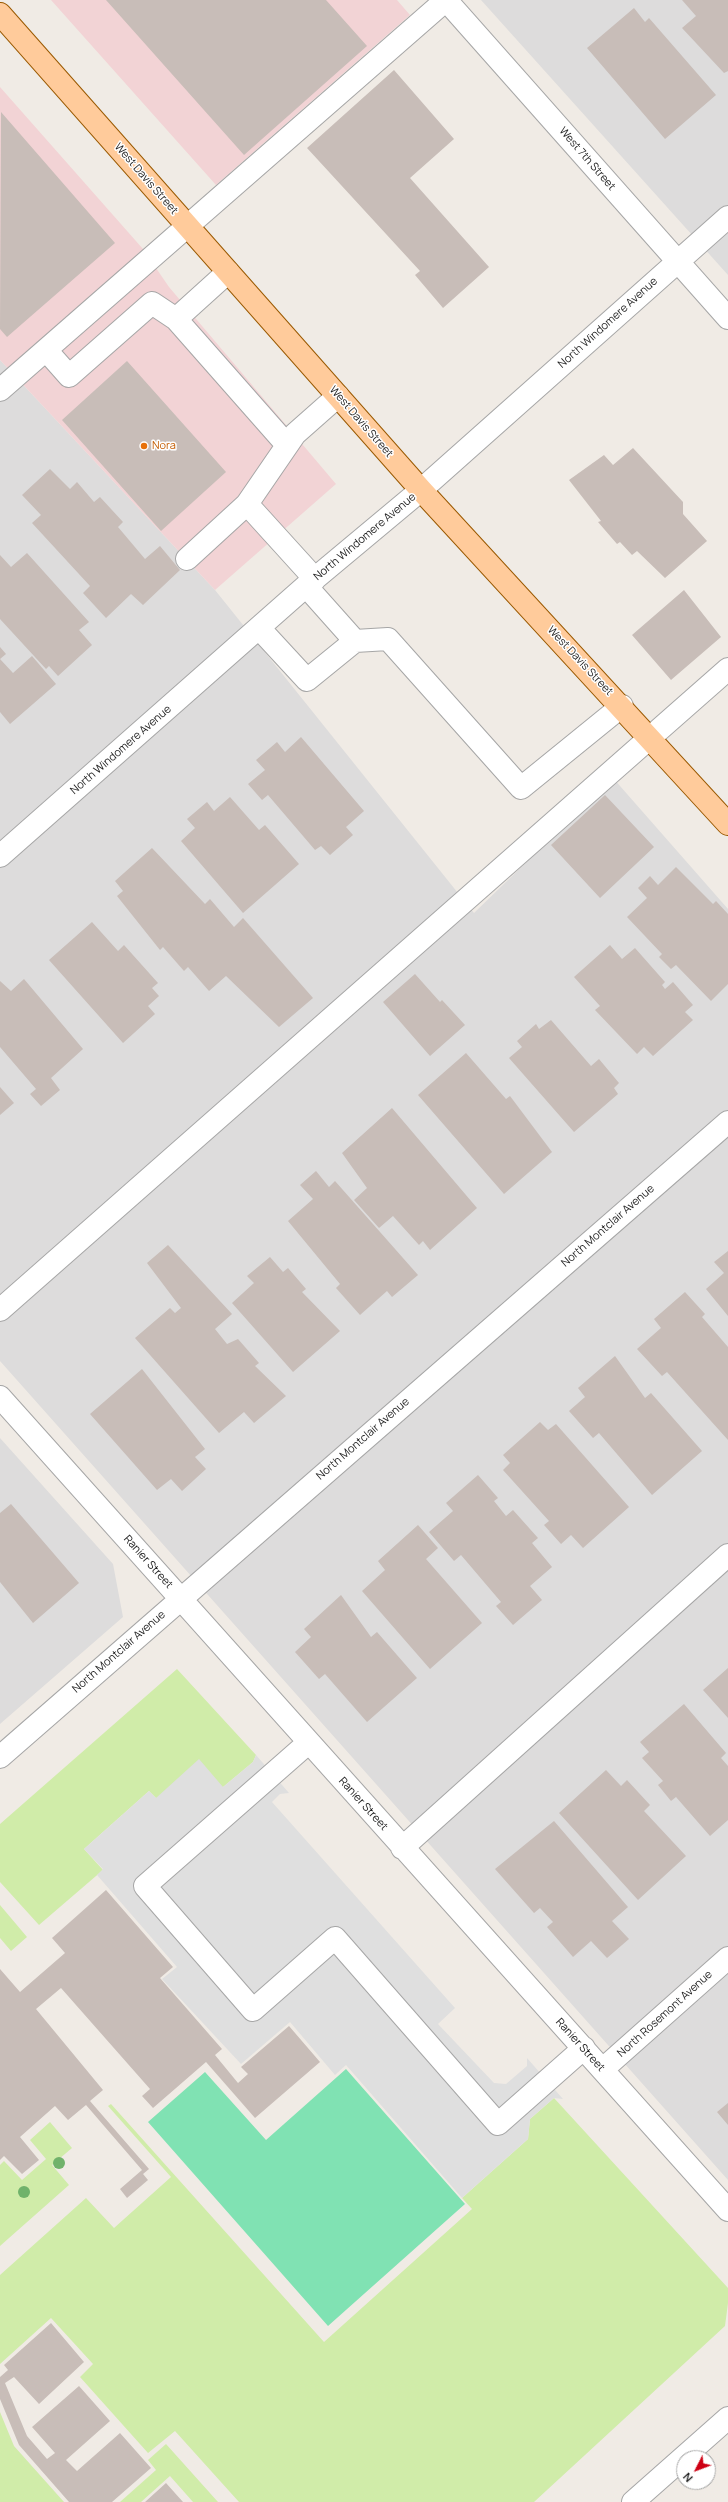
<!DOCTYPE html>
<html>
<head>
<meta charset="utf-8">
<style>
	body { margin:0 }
	#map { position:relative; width:728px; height:2502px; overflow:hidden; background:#f0ebe5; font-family:Manrope,sans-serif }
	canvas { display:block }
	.north { position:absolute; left:676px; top:2450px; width:40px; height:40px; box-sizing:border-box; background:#fff; border:1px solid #a5a5a5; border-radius:50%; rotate:228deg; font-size:11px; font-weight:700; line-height:16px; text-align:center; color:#1f1f1f }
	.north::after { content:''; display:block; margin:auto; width:14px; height:18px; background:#ce0013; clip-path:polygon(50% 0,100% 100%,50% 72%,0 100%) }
</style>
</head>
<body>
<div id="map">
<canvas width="728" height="2502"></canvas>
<div class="north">N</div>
</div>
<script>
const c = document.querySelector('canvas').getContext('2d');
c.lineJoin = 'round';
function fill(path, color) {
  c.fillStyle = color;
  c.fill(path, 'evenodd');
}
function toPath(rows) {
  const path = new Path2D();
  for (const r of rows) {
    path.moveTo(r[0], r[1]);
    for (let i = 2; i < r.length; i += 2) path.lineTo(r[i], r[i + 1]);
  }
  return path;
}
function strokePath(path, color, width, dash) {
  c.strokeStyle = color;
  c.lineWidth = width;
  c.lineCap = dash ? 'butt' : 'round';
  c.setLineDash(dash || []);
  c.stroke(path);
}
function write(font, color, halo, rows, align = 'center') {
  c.font = font + ' Manrope,sans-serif';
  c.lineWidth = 3;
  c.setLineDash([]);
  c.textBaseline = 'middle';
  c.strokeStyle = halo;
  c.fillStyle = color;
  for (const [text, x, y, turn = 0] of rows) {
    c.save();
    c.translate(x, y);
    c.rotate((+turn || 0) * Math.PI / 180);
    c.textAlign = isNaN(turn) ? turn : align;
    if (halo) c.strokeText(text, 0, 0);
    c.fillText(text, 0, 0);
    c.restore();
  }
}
const residential = toPath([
	[481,0,728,0,728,275],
	[0,360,215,590,474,913,613,778,728,909,728,2180,0,1361],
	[0,1438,113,1564,123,1617,0,1724]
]);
const commercial = toPath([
	[51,0,397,0,410,15,216,185],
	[0,87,143,249,169,287,336,484,215,590,0,360]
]);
const grass = toPath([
	[177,1669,256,1755,253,1762,223,1787,156,1798,149,1791,84,1849,103,1870,39,1925,0,1882,0,1824],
	[0,1905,27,1937,11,1951,0,1938],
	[554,2098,728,2288,728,2303,725,2326,534,2502,239,2502,175,2431,148,2453,80,2377,93,2364,51,2318,0,2364,0,2275,86,2198,114,2228,171,2177,108,2106,111,2104,324,2342,472,2209,462,2198,528,2139,530,2119],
	[50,2122,72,2148,52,2165,69,2185,0,2246,0,2165,4,2161,22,2180,46,2159,30,2140],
	[0,2412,14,2446,64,2502,0,2502],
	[166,2444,218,2502,193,2502,170,2476,141,2502,120,2502,156,2470,148,2460]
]);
const pitch = toPath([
	[346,2069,465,2204,328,2326,148,2122,205,2072,266,2140]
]);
const parking = toPath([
	[256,1755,289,1793,280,1794,272,1802,455,2008,438,2024,494,2083,506,2084,527,2066,527,2058,563,2099,554,2098,530,2119,528,2139,462,2198,346,2065,335,2075,290,2022,241,2064,162,1979,177,1967,97,1875,103,1869,84,1849,149,1791,156,1798,199,1759,223,1787,253,1762]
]);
const building = toPath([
	[106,0,326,0,367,46,244,155],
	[682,0,728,0,728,71,724,73,682,28,696,16],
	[634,8,645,22,649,18,716,95,665,139,587,48],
	[394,70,454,139,410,178,489,267,443,308,415,275,420,271,307,148],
	[1,112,115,243,7,337,0,329],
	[127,361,226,472,161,531,62,420],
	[633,448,683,502,683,514,707,541,665,578,637,551,632,555,620,542,617,544,598,522,601,521,569,480,604,455,613,465],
	[50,469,70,489,77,482,94,502,100,497,123,522,118,527,145,559,160,546,180,570,143,605,131,594,106,618,83,593,90,586,32,523,41,515,22,495],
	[27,553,89,622,79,630,92,645,58,676,49,666,46,669,0,619,0,555,11,567],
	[684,590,721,637,671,680,632,635],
	[0,647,6,654,0,659,13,673,32,656,56,684,10,724,0,712],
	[301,737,364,811,346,827,353,835,330,855,321,846,315,850,268,795,262,800,248,784,265,770,256,760,277,742,285,752],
	[605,795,654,847,600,898,551,845],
	[230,797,259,830,265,825,299,864,243,913,181,841,195,828,187,819,207,802,214,811],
	[152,848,205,904,210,899,234,927,243,918,313,998,279,1027,226,976,209,991,188,967,184,971,163,947,160,950,117,896,123,891,115,881],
	[676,867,713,904,716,901,728,914,728,984,711,1001,676,965,671,969,659,957,662,954,627,917,647,898,638,888,650,876,658,885],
	[92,922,118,951,124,945,158,983,152,988,159,996,148,1006,155,1014,123,1043,49,960],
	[610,945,622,959,635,948,665,982,662,985,665,989,673,982,693,1005,685,1012,693,1020,653,1056,644,1047,637,1054,595,1010,600,1006,574,977],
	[415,974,440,1002,442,1000,465,1025,430,1056,383,1002],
	[24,979,83,1049,51,1078,60,1090,41,1106,30,1094,36,1089,0,1047,0,981,11,991],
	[551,1020,591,1066,599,1059,619,1083,614,1088,618,1094,574,1132,509,1058,522,1047,517,1041,536,1024,539,1029],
	[466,1053,506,1099,510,1096,552,1152,504,1194,418,1095],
	[0,1087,14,1103,0,1115],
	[392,1108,477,1208,430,1250,423,1241,419,1245,393,1216,379,1228,354,1200,367,1188,342,1153],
	[316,1171,329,1187,335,1181,418,1275,392,1297,387,1291,360,1315,336,1288,340,1284,288,1221,313,1199,300,1185],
	[168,1245,232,1314,215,1329,227,1344,238,1339,259,1363,255,1366,286,1396,254,1423,244,1412,219,1433,135,1338,170,1308,175,1313,181,1308,147,1263],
	[728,1251,728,1316,706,1289,724,1273,714,1262],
	[270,1257,283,1272,288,1268,306,1289,302,1292,340,1331,293,1372,232,1303,254,1283,247,1276],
	[685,1292,705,1314,702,1317,728,1347,728,1440,667,1372,662,1376,637,1349,661,1328,654,1319],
	[615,1356,645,1398,651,1393,702,1451,652,1495,599,1433,593,1438,569,1411,585,1397,578,1388],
	[142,1369,205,1449,195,1457,206,1469,182,1491,171,1479,157,1490,90,1414],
	[540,1422,548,1430,556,1424,629,1507,583,1548,571,1535,561,1544,544,1525,549,1521,503,1470,510,1463,503,1455],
	[478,1475,498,1498,494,1501,506,1516,513,1510,538,1538,532,1543,552,1567,530,1586,542,1600,513,1625,496,1606,501,1602,461,1555,454,1561,429,1532,453,1511,446,1503],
	[11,1504,79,1583,33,1623,0,1582,0,1513],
	[418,1525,438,1548,426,1559,482,1623,430,1669,362,1591,385,1570,378,1561],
	[341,1595,371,1637,377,1632,417,1678,367,1722,325,1674,319,1679,295,1652,311,1637,304,1629],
	[728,1668,728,1718,703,1690],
	[684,1704,726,1753,721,1758,728,1766,728,1820,710,1836,676,1797,671,1801,658,1785,663,1781,642,1758,649,1752,640,1742],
	[606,1770,621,1786,627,1780,650,1805,644,1811,686,1856,638,1900,559,1813],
	[554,1821,628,1907,612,1921,629,1939,607,1958,591,1941,573,1957,547,1927,553,1922,540,1908,534,1913,495,1869],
	[106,1890,173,1967,160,1978,222,2049,215,2055,238,2083,248,2074,241,2067,289,2026,320,2062,255,2118,206,2062,153,2108,142,2096,150,2089,61,1988,36,2009,103,2090,90,2101,149,2169,143,2174,148,2180,127,2198,120,2189,142,2170,86,2105,68,2120,55,2106,20,2137,39,2160,22,2174,4,2156,0,2160,0,1969,20,1992,65,1953,52,1938],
	[728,2103,728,2125,717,2112],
	[51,2323,84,2362,39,2404,14,2377,5,2383,27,2436,47,2459,55,2453,32,2427,79,2386,110,2421,66,2460,77,2471,120,2433,151,2468,112,2502,69,2502,19,2445,0,2399,0,2377,8,2370,4,2365],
	[166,2483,183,2502,145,2502]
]);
const minor = toPath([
	[446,0,728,318],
	[176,319,287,445],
	[46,350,69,376,152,303,176,319,228,272],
	[0,390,446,0],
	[247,504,315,579],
	[187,559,247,504,295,434,338,396],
	[306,586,355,641,388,639,521,788,622,706],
	[259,628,307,680,355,641],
	[0,856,306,586,421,490,728,217],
	[0,1310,728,669],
	[0,1397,728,2210],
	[308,1743,145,1886,253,2010,335,1938,498,2124,584,2048],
	[0,1757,728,1122],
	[402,1848,728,1555],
	[603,2069,728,1958],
	[633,2502,728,2418]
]);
const major = toPath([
	[0,14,421,490,728,824]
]);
const trees = [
	[59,2163],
	[24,2192]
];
const markers = [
	[144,446,4,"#e8710a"]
];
const streetNames = [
	["West 7th Street",587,159,49],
	["West Davis Street",146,179,49],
	["North Windomere Avenue",608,323,-42],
	["West Davis Street",361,422,49],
	["North Windomere Avenue",365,537,-40],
	["West Davis Street",580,661,47],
	["North Windomere Avenue",121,750,-41],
	["North Montclair Avenue",608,1226,-41],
	["North Montclair Avenue",363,1439,-41],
	["Ranier Street",148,1562,48],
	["North Montclair Avenue",119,1652,-41],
	["Ranier Street",363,1804,48],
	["North Rosemont Avenue",665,2014,-42],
	["Ranier Street",580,2045,48]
];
const foodNames = [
	["Nora",152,446]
];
fill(residential, '#dddcdc');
fill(commercial, '#f2d3d5');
fill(grass, '#d0eca9');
fill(pitch, '#80e2b3');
fill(parking, '#dfdfdf');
fill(building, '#c8bdb8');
strokePath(minor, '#a6a6a6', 24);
strokePath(major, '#9a5900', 24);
strokePath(minor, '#fff', 22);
strokePath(major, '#ffcb9b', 22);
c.fillStyle = '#70b26b';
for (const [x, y] of trees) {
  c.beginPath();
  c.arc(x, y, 6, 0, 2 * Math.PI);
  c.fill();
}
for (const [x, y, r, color] of markers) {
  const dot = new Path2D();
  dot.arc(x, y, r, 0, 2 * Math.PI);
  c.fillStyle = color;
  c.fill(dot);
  strokePath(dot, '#fff', 1.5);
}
write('11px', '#1f1f1f', '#fff', streetNames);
write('11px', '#c56008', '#fff', foodNames, 'left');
</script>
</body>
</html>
